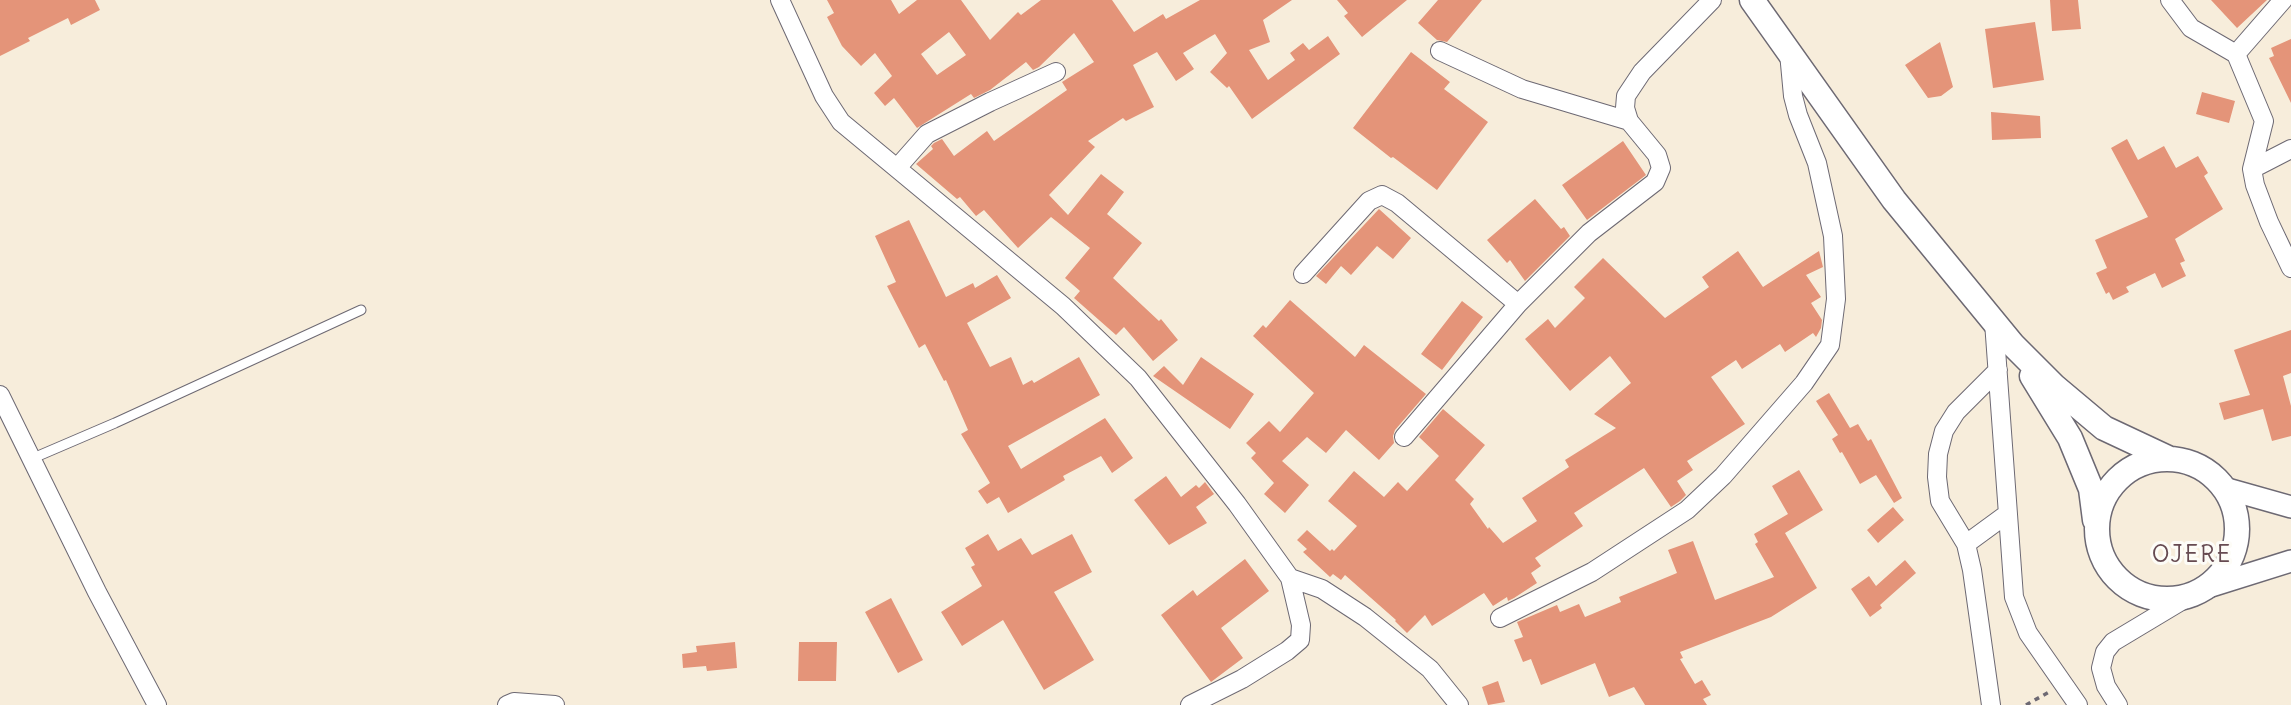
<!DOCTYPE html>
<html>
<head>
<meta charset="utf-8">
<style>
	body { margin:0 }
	canvas { display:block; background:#f7eddb }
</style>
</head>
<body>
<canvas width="2291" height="705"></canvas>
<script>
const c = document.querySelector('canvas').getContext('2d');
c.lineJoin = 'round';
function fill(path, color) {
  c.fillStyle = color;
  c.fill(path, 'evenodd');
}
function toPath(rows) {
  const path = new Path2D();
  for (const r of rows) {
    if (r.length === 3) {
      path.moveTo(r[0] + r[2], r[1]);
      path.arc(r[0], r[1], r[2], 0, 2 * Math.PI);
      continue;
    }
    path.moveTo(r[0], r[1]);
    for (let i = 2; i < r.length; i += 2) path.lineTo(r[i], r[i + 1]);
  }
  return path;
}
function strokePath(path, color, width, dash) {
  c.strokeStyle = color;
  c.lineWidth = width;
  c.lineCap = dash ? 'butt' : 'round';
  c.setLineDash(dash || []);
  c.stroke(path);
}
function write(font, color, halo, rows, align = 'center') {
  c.font = font + ' Delius,sans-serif';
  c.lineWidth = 6;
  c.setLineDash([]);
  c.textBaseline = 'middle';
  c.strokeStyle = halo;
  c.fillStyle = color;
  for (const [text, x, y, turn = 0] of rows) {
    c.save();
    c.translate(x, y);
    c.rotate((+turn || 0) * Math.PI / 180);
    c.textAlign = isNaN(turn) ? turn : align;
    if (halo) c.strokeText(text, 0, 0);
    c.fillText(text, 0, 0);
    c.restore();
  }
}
const building = toPath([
	[0,0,95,0,100,10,71,25,68,18,28,38,30,41,0,56],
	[827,0,891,0,899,14,917,0,961,0,990,40,1018,12,1021,15,1041,0,1112,0,1134,32,1163,14,1166,19,1200,0,1292,0,1263,20,1270,42,1249,50,1268,80,1295,60,1290,53,1303,43,1309,50,1328,36,1340,54,1252,119,1229,86,1227,88,1210,72,1227,53,1215,34,1183,53,1194,69,1176,81,1157,52,1133,65,1154,107,1126,121,1123,118,1088,141,1095,147,1049,195,1068,215,1101,174,1124,192,1107,214,1142,243,1113,278,1159,321,1161,319,1178,340,1153,361,1124,327,1116,335,1074,298,1080,291,1065,278,1090,248,1051,217,1018,248,984,210,976,216,960,197,957,199,916,164,933,149,931,146,934,143,942,139,954,156,987,131,994,141,1067,90,1062,82,1094,62,1074,33,1039,67,1033,70,1026,62,990,90,974,98,971,94,917,128,894,98,885,106,874,93,892,76,875,53,861,66,842,46,827,17,834,13],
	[949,32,966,55,937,75,921,54],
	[1337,0,1407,0,1362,37,1344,16,1348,13],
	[1438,0,1482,0,1447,42,1437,40,1418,23],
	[2050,0,2078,0,2081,29,2052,31],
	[2211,0,2267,0,2237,28],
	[2035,22,2044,80,1993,88,1985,29],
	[2291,39,2291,103,2269,58,2274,56,2271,48],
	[1940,42,1953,87,1941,96,1928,98,1905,65],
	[1411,52,1450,82,1444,89,1488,122,1437,190,1393,157,1391,158,1353,128],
	[2202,92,2235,101,2229,123,2196,114],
	[1991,112,2040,116,2041,138,1992,140],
	[2127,139,2138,160,2164,146,2176,168,2198,156,2208,173,2204,176,2223,209,2175,239,2185,261,2180,263,2186,276,2162,288,2155,273,2126,287,2129,292,2113,300,2109,292,2106,294,2096,273,2107,268,2095,240,2148,217,2111,148],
	[1623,141,1646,175,1587,220,1562,185],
	[1535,199,1561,229,1564,227,1570,236,1525,281,1510,260,1507,263,1487,240],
	[1379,209,1411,238,1393,259,1377,246,1351,275,1341,266,1326,284,1316,276],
	[909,220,946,297,973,283,975,288,997,275,1011,298,967,323,990,367,1011,357,1023,385,1032,380,1034,383,1079,357,1100,395,1008,446,1021,469,1105,418,1133,458,1112,473,1101,456,1063,476,1065,480,1008,513,999,497,987,504,978,491,990,483,961,434,968,430,946,380,944,381,925,344,919,348,887,286,896,282,875,236],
	[1738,251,1763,287,1819,251,1823,267,1806,275,1821,297,1811,303,1822,320,1821,328,1816,337,1813,333,1785,352,1780,344,1742,369,1736,360,1711,377,1745,424,1687,461,1693,470,1677,481,1686,495,1680,501,1671,507,1644,468,1574,513,1583,526,1535,558,1541,566,1531,573,1537,583,1514,598,1508,601,1507,597,1493,606,1484,593,1432,626,1425,615,1407,633,1395,621,1396,620,1345,575,1341,580,1333,574,1330,577,1303,552,1307,549,1297,540,1307,530,1330,551,1332,549,1334,551,1357,526,1328,501,1354,471,1384,497,1398,482,1407,491,1439,456,1419,437,1443,409,1485,445,1455,480,1474,499,1470,504,1488,529,1489,527,1503,543,1537,521,1522,498,1569,467,1565,460,1616,428,1594,414,1631,383,1610,356,1570,391,1525,339,1548,319,1555,328,1585,298,1574,287,1603,258,1665,318,1709,287,1702,277],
	[1290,300,1355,357,1364,345,1426,394,1395,430,1393,436,1394,443,1379,460,1346,430,1326,453,1307,437,1282,461,1309,485,1285,513,1264,494,1274,483,1251,458,1256,453,1246,443,1269,421,1280,432,1314,393,1253,336,1263,325,1266,328],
	[1462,301,1483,317,1442,370,1421,354],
	[2291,330,2291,373,2283,376,2291,406,2291,436,2272,441,2263,409,2224,420,2219,403,2250,395,2234,350],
	[1201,357,1254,394,1230,429,1153,376,1164,366,1183,385],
	[1829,393,1850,428,1858,424,1868,441,1871,439,1902,498,1894,503,1876,475,1860,484,1842,452,1840,453,1832,439,1838,435,1816,401],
	[1799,470,1823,510,1785,533,1817,588,1771,617,1680,652,1683,658,1680,659,1695,684,1702,680,1711,695,1703,699,1707,705,1645,705,1634,687,1609,697,1595,663,1541,685,1531,659,1523,662,1514,640,1523,637,1517,622,1557,605,1560,612,1579,604,1585,617,1621,602,1619,597,1677,573,1668,550,1693,541,1715,600,1774,577,1755,544,1758,542,1754,534,1788,514,1772,486],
	[1166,476,1181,497,1196,485,1199,488,1205,482,1214,494,1196,507,1207,523,1169,545,1134,500],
	[1893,507,1904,520,1878,543,1867,530],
	[988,534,998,551,1021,538,1032,555,1072,534,1092,572,1054,592,1094,660,1044,690,1003,620,962,646,941,612,982,586,971,567,975,565,965,548],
	[1245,559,1269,591,1221,628,1243,658,1211,682,1161,615,1193,590,1197,596],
	[1905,560,1916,573,1880,605,1882,608,1870,617,1851,589,1869,576,1876,586],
	[891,598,923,660,898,673,865,612],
	[735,642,737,668,707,671,706,666,683,668,682,654,697,652,696,646],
	[799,642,837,642,836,681,798,681],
	[1498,681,1505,702,1488,705,1482,687]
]);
const path = toPath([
	[2026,705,2049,692]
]);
const service = toPath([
	[31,459,115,423,361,310]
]);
const minor = toPath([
	[780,0,824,96,841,122,1063,306,1138,378,1237,504,1290,578,1301,625,1300,640,1287,651,1242,679,1190,705],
	[2170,0,2191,28,2236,54,2264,121,2252,169,2255,185,2269,222,2291,268],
	[1440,51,1522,89,1629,121],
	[2236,54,2283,0],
	[897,168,927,134,990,102,1056,72],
	[2252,169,2291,149],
	[1303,274,1369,201,1382,195,1397,203,1518,304],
	[1994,322,2014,597,2028,633,2078,705],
	[0,395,97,592,157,705],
	[1404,437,1518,304,1589,233,1655,182,1661,168,1657,155,1629,121,1625,108,1626,96,1642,72,1712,0],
	[1966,544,2007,514],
	[1290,578,1322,589,1365,617,1430,669,1459,705],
	[1500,618,1592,572,1687,510,1723,476,1804,383,1830,345,1836,299,1833,236,1817,163,1798,115,1793,96,1789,53],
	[507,705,514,702,555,705],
	[1991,705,1972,570,1966,544,1940,501,1937,477,1938,454,1944,431,1956,412,1998,370],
	[2118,705,2106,686,2101,668,2105,652,2113,642,2188,597]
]);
const tertiary = toPath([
	[2224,488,2291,507],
	[2208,587,2291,561]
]);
const secondary = toPath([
	[1752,0,1894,200,2013,345,2054,386,2104,428,2168,458],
	[2032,376,2070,438,2091,489,2095,520],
	[2167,529,70]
]);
const quarterNames = [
	["OJERE",2192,555]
];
fill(building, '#e49479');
strokePath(service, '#6d6973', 11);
strokePath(minor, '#6d6973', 20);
strokePath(tertiary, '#6d6973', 24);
strokePath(secondary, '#6d6973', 27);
strokePath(path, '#6d6973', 3.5, [5, 5]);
strokePath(service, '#fff', 9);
strokePath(minor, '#fff', 18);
strokePath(tertiary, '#fff', 21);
strokePath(secondary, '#fff', 24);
c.letterSpacing = '2px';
write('23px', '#664a51', '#fdfcf7', quarterNames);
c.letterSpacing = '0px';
</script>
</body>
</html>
